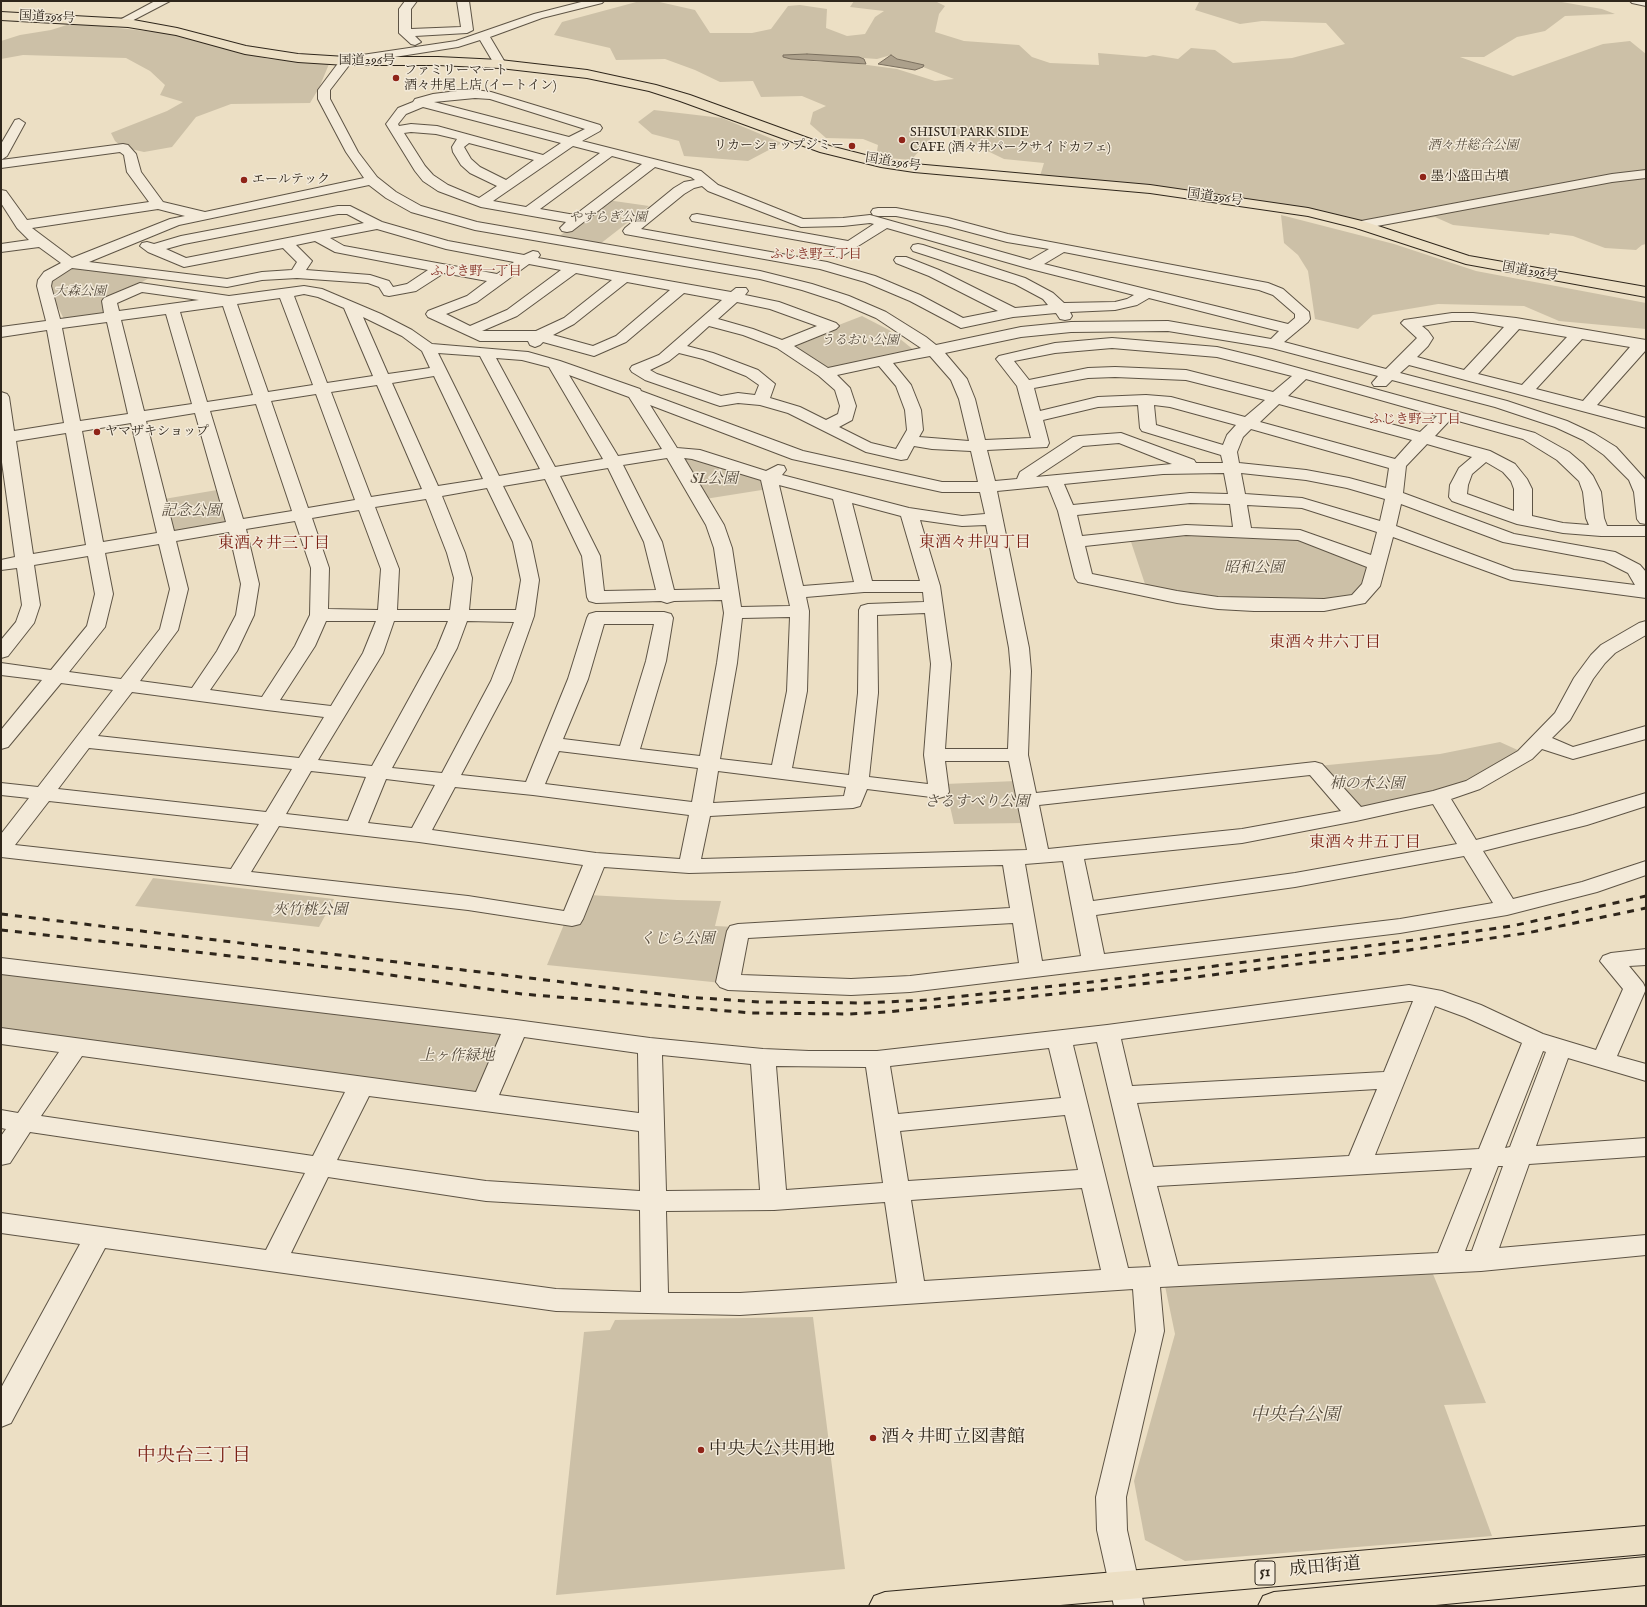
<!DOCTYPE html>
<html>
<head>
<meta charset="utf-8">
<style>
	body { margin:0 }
	#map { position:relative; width:1647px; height:1607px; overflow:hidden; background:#ecdfc4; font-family:"IM FELL English",serif }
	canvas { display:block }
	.frame { position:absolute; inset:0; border:2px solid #2f261b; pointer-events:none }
</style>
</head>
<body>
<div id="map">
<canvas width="1647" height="1607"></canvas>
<div class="frame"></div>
</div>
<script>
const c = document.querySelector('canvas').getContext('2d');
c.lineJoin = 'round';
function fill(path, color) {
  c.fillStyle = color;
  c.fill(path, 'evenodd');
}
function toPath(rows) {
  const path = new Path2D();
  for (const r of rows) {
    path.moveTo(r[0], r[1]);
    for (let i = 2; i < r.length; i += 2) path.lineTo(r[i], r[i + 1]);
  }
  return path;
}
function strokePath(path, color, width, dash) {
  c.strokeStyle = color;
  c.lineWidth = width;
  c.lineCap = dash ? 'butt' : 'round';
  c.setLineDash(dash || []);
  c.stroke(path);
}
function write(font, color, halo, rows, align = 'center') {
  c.font = font + ' "IM FELL English","Noto Serif JP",serif';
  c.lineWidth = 3;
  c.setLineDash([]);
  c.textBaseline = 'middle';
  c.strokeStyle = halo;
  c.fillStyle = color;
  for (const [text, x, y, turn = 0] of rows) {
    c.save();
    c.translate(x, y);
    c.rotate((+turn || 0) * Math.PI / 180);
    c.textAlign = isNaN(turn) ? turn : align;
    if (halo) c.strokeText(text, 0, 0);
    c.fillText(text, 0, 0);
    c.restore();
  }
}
const green = toPath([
	[640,1,655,1,695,10,710,33,752,33,771,29,788,6,800,5,827,9,826,28,847,36,865,34,875,17,884,11,850,7,854,1,935,1,945,6,939,14,935,32,964,41,1019,45,1032,57,1050,63,1099,65,1098,53,1146,57,1153,55,1178,59,1191,48,1215,50,1233,63,1292,58,1345,44,1326,23,1262,21,1240,24,1195,10,1199,2,1204,1,1556,1,1602,9,1615,14,1565,16,1545,31,1517,37,1484,57,1460,57,1513,76,1603,44,1630,41,1646,54,1646,244,1642,245,1636,250,1605,248,1573,236,1550,233,1549,235,1453,225,1435,217,1379,226,1327,214,1040,176,1044,163,1004,159,971,143,969,138,934,135,911,160,876,157,878,145,863,139,826,138,810,124,813,112,826,106,802,96,761,97,753,81,720,82,695,70,665,59,616,60,610,48,554,35,562,22],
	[807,54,877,59,891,55,897,59,923,65,923,67,954,79,935,81,897,69,838,61,821,62,791,59,783,55],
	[73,23,173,34,268,59,329,64,319,88,310,103,231,104,196,117,172,147,144,152,122,147,115,141,111,133,167,111,183,102,160,95,165,85,150,71,126,58,23,55,1,59,1,41,20,35,51,30],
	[654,110,722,118,782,143,748,161,684,156,679,141,652,134,638,122],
	[607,200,649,206,600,244,557,238],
	[1281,215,1394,244,1476,271,1646,303,1646,329,1559,321,1524,306,1438,304,1373,315,1358,329,1315,319,1308,271,1298,255,1284,243],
	[71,264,156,274,109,301,105,315,65,321,45,282],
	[862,316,889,330,915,351,827,371,787,345],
	[682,456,767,478,768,489,705,499],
	[217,490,229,523,172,533,164,499],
	[1186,532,1299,537,1373,565,1367,585,1355,597,1323,602,1254,603,1146,587,1130,539],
	[1500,742,1522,752,1469,783,1359,812,1318,766,1440,754],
	[1016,781,1026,823,954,824,945,784],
	[153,878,334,899,319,927,135,906],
	[589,895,677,900,721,901,715,926,735,927,722,983,547,965,565,922],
	[1,972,516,1028,475,1094,1,1030],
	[1433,1274,1486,1403,1444,1405,1492,1536,1185,1561,1145,1540,1134,1481,1175,1334,1165,1286],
	[813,1317,845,1569,556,1595,584,1332,610,1330,615,1320]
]);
const water = toPath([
	[807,54,859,57,864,59,866,64,791,59,783,57,783,55,807,54],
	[891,55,897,59,924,65,923,67,915,70,878,64,891,55]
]);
const minor = toPath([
	[155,1,170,1,124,25,116,25,114,23,155,1],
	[405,1,417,1,411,9,411,29,461,27,457,1,469,1,473,30,467,33,415,36,421,42,415,45,411,44,399,33,399,9,405,1],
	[585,1,604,1,602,3,542,18,490,37,506,64,504,67,496,67,480,40,458,47,350,64,330,90,330,99,358,152,377,177,396,192,421,206,477,222,760,271,812,284,849,296,886,312,926,337,936,345,1021,327,1071,322,1168,321,1271,339,1279,331,1149,298,1137,305,1115,310,1070,312,1072,316,1070,319,1065,320,1060,319,1056,313,1013,317,961,328,910,301,865,282,820,269,625,234,623,231,625,228,674,188,684,182,695,180,691,177,655,167,572,231,567,232,562,231,560,228,566,222,481,207,438,191,423,181,415,171,386,124,398,108,413,102,415,99,433,94,457,91,475,90,491,92,600,125,602,128,600,131,582,141,701,171,718,185,803,219,843,218,870,215,1030,260,1049,249,1007,242,947,226,896,216,878,216,873,215,871,212,873,209,878,208,896,208,948,218,1008,234,1268,283,1283,289,1309,312,1310,319,1308,322,1284,342,1386,369,1417,338,1404,326,1401,323,1404,320,1452,313,1473,313,1516,318,1646,340,1646,350,1597,405,1646,418,1646,428,1409,365,1400,373,1507,401,1567,421,1595,434,1616,447,1644,478,1646,481,1646,524,1640,523,1637,519,1634,492,1629,480,1604,455,1583,440,1555,427,1495,407,1392,380,1386,386,1374,386,1372,383,1378,376,1272,348,1168,331,1071,332,1021,337,945,353,967,379,975,399,985,440,1031,438,1017,386,996,359,999,356,1055,343,1112,338,1217,347,1258,357,1535,433,1569,452,1583,464,1593,476,1601,492,1604,518,1607,526,1646,526,1646,536,1601,536,1563,533,1517,524,1452,501,1449,497,1450,485,1459,468,1472,457,1427,444,1406,466,1403,493,1514,534,1615,552,1640,565,1646,572,1646,598,1511,580,1393,537,1380,586,1365,603,1324,611,1254,611,1218,609,1177,603,1078,582,1075,578,1058,511,1048,486,997,491,1029,648,1031,671,1028,755,1036,793,1315,762,1322,764,1361,807,1433,791,1466,781,1518,751,1555,713,1574,678,1591,655,1601,645,1639,623,1646,621,1646,635,1615,653,1605,663,1593,679,1570,720,1552,738,1573,747,1646,726,1646,739,1573,759,1542,749,1532,759,1480,789,1451,799,1476,840,1573,815,1646,793,1646,806,1587,825,1483,851,1513,899,1582,882,1646,861,1646,875,1597,892,1507,915,1400,933,910,992,851,995,728,990,720,987,716,982,727,931,730,926,738,924,1010,908,1003,865,689,873,604,867,583,919,580,924,572,926,468,910,1,857,1,834,29,798,1,795,1,783,38,787,113,690,61,683,8,747,1,749,1,730,42,680,1,675,1,663,51,670,87,626,95,594,88,556,34,565,40,605,34,623,8,656,1,658,1,640,16,622,22,605,17,568,1,570,1,560,15,557,1,455,1,392,7,394,9,397,14,431,64,423,47,330,1,337,1,327,46,321,37,286,38,280,44,272,61,263,39,247,1,252,1,244,29,240,17,228,1,203,1,190,6,191,27,220,149,202,127,172,124,155,120,152,1,168,1,160,123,144,128,145,136,154,141,172,163,202,205,212,364,178,346,152,318,99,318,90,342,58,456,41,534,14,585,1],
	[475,98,490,99,585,129,569,137,434,102,475,98],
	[423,107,561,143,543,155,437,126,411,124,399,126,398,124,406,114,423,107],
	[411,132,436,134,457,139,452,147,453,152,461,165,470,173,497,186,479,198,448,185,433,175,425,166,404,133,411,132],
	[469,143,534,160,506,180,480,167,471,159,464,147,469,143],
	[573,146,600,153,526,207,493,201,573,146],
	[612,156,642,164,575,215,540,209,612,156],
	[369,185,386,198,411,212,475,230,760,279,802,290,839,302,876,318,921,348,828,368,794,346,836,329,839,326,836,323,779,302,745,295,748,291,746,288,736,288,731,292,538,258,540,255,538,252,533,251,524,255,448,241,382,222,350,206,338,206,181,236,154,244,147,242,142,243,140,246,148,252,184,267,283,248,297,262,292,270,262,272,227,279,89,262,179,225,369,185],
	[702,186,708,191,801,227,843,226,870,223,874,224,848,241,697,214,692,215,690,218,692,221,837,247,830,253,832,256,837,257,842,256,887,228,1027,268,1134,295,1127,299,1115,302,1064,303,1053,293,1025,278,923,245,918,244,913,245,911,248,913,251,1015,284,1043,299,1048,305,1015,308,939,270,906,257,896,257,894,260,896,263,929,276,998,311,963,318,920,295,875,276,827,262,641,229,684,194,694,188,702,186],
	[158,209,185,216,170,219,72,258,32,228,158,209],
	[338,214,347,214,364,223,186,258,166,249,184,244,338,214],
	[377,229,446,249,514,262,497,274,344,246,330,238,377,229],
	[315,241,335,252,428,270,407,284,393,287,389,281,370,275,306,270,312,261,296,245,315,241],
	[1064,252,1259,290,1273,295,1295,314,1295,318,1288,324,1044,264,1064,252],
	[529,264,561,270,507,310,470,326,446,314,477,302,529,264],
	[72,268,227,287,262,280,297,278,368,283,379,287,384,295,389,296,416,291,444,273,487,281,467,296,428,311,426,314,428,317,480,341,528,341,530,345,535,347,540,345,543,342,594,356,626,342,684,293,722,300,659,355,632,366,630,369,632,372,645,380,714,404,720,406,738,403,760,405,788,413,866,452,901,460,907,459,914,446,932,449,971,451,978,482,942,482,803,451,641,391,640,389,560,361,528,352,432,344,412,330,381,314,322,289,304,286,229,296,140,283,104,298,102,301,104,313,60,319,51,286,52,281,72,268],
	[576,273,612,280,564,318,536,331,482,331,517,316,576,273],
	[627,282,670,290,616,336,593,346,553,335,574,324,627,282],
	[142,292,199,300,119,311,117,303,142,292],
	[304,294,318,297,344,308,373,376,327,383,294,296,304,294],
	[280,298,313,385,268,392,237,304,280,298],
	[737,302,770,309,817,326,782,340,753,329,718,319,737,302],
	[223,306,253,395,207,402,180,312,223,306],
	[166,314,192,404,144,411,121,320,166,314],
	[363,317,402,336,422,351,430,368,388,374,363,317],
	[1452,321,1473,321,1504,327,1464,370,1417,357,1428,346,1433,338,1428,331,1422,326,1452,321],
	[107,322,128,414,80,421,62,328,107,322],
	[709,326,743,335,777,348,819,376,835,390,840,406,838,414,826,420,800,407,770,398,775,384,758,370,713,353,687,346,709,326],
	[1519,329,1567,337,1522,385,1478,374,1519,329],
	[1582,339,1630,347,1583,401,1536,389,1582,339],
	[1112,348,1217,357,1292,376,1273,392,1186,370,1115,367,1088,368,1029,380,1014,361,1055,353,1112,348],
	[438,353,480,356,540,469,499,476,438,353],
	[679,353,703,359,746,376,759,385,755,395,738,393,721,396,657,374,650,370,669,361,679,353],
	[930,356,951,380,959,399,969,441,919,437,923,430,921,410,911,385,893,363,930,356],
	[496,358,522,360,549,367,603,459,555,467,496,358],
	[879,366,896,386,905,410,907,430,896,449,871,443,839,427,852,420,856,406,850,388,837,375,879,366],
	[569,375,629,397,662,449,618,456,569,375],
	[434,376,483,479,438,486,392,383,434,376],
	[1115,377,1186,380,1265,400,1245,417,1171,397,1146,395,1098,397,1040,411,1034,388,1088,378,1115,377],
	[1306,379,1437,416,1420,432,1288,396,1306,379],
	[377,385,422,489,371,497,331,392,377,385],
	[316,394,355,500,308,508,271,401,316,394],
	[256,404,292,511,243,519,210,411,256,404],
	[1279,404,1412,440,1395,459,1260,422,1279,404],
	[650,405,792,459,942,492,980,492,985,514,962,516,909,508,782,475,786,470,784,466,778,465,766,471,700,450,677,448,650,405],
	[1138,405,1140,428,1142,431,1221,455,1223,463,1196,463,1194,460,1121,433,1079,436,1073,437,1020,472,1017,479,995,481,987,450,1047,447,1049,443,1043,420,1098,407,1138,405],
	[1154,405,1170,407,1236,425,1227,435,1223,445,1156,425,1154,405],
	[195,413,226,522,174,531,146,421,195,413],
	[1451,419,1523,439,1557,460,1579,481,1583,492,1586,518,1589,525,1563,523,1532,516,1532,489,1527,479,1515,464,1490,451,1435,436,1451,419],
	[131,423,157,533,103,542,82,431,131,423],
	[1251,429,1389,468,1386,488,1349,478,1306,470,1239,463,1237,452,1243,437,1251,429],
	[66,433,86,545,33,554,16,441,66,433],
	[1119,443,1172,464,1036,477,1083,446,1119,443],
	[667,458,706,525,714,548,720,589,674,590,662,542,623,465,667,458],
	[684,458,692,459,761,480,790,606,741,607,732,548,724,525,684,458],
	[1486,462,1503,472,1511,481,1514,489,1514,511,1467,494,1468,485,1472,474,1486,462],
	[608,468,644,542,656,590,604,591,600,556,560,476,608,468],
	[1224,473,1228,494,1190,493,1073,505,1064,484,1163,474,1224,473],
	[1241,473,1306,480,1347,488,1385,499,1380,521,1302,498,1245,494,1241,473],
	[545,479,582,556,587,597,589,601,596,603,661,601,667,603,674,601,722,600,724,613,717,663,700,756,640,749,666,661,673,618,671,614,664,612,596,612,589,614,587,618,568,679,526,782,461,775,511,681,534,616,539,580,531,542,503,486,545,479],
	[779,485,833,499,854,582,803,586,779,485],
	[487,488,513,542,521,580,516,610,469,610,472,578,465,553,442,496,487,488],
	[426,499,447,553,454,578,450,610,397,610,399,569,375,507,426,499],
	[852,503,901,516,920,581,872,581,852,503],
	[1190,503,1230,504,1233,527,1186,525,1082,536,1077,515,1190,503],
	[1401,504,1503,542,1604,561,1628,573,1635,585,1514,570,1396,526,1401,504],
	[1247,505,1302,508,1377,532,1371,555,1300,530,1251,528,1247,505],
	[359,510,381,569,378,610,328,609,329,568,312,518,359,510],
	[920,520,962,526,986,525,1009,648,1011,671,1008,749,945,749,951,664,940,586,920,520],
	[295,521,311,568,310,615,295,646,262,697,210,690,237,651,254,615,259,584,246,529,295,521],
	[229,532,241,584,236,615,217,651,192,688,140,681,178,630,188,589,176,541,229,532],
	[1186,535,1298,540,1367,567,1362,584,1352,595,1324,599,1218,597,1177,591,1092,574,1085,546,1186,535],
	[159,544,170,589,160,629,121,679,69,672,105,627,113,594,105,553,159,544],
	[864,592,923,592,924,602,868,604,861,606,859,610,858,693,849,775,792,768,807,691,809,611,806,597,864,592],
	[925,613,931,664,924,755,928,784,869,777,878,693,877,615,925,613],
	[790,617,787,691,772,765,720,759,737,663,742,618,790,617],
	[326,621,376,621,363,653,331,706,280,700,315,646,326,621],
	[394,621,448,621,437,648,372,766,318,760,383,653,394,621],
	[467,621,514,622,491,681,442,773,392,768,457,648,467,621],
	[604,624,654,624,646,661,620,746,563,739,588,679,604,624],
	[132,692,267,710,324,717,299,758,98,736,132,692],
	[89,748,292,769,266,812,58,789,89,748],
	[559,751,698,768,692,802,545,784,559,751],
	[945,761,1009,761,1027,850,701,859,710,816,853,808,860,806,867,789,939,798,946,796,949,792,945,761],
	[311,771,366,777,348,821,286,814,311,771],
	[718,771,846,787,844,796,713,803,718,771],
	[1310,775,1341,811,1242,829,1048,849,1039,805,1310,775],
	[386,779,435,785,412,828,368,823,386,779],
	[455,787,533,795,689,815,680,859,596,853,432,830,455,787],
	[49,801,259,824,231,869,15,845,49,801],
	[1433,804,1457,844,1295,873,1093,901,1084,859,1242,843,1356,821,1433,804],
	[279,826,419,842,583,865,564,911,468,896,251,872,279,826],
	[1464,856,1493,903,1400,919,1104,954,1096,915,1295,887,1464,856],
	[1063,861,1081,956,1042,961,1025,864,1063,861],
	[1013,923,1019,963,910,976,851,979,741,975,748,938,1013,923],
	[1630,1,1646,1,1646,6,1632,3,1630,1],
	[19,119,25,123,7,156,1,160,1,144,15,120,19,119],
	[1646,170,1646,178,1612,182,1361,229,1356,228,1354,225,1356,222,1361,221,1612,174,1646,170],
	[1646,949,1646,965,1629,966,1643,983,1646,989,1617,1056,1646,1064,1646,1081,1568,1058,1536,1146,1646,1138,1646,1156,1529,1164,1499,1248,1646,1235,1646,1255,1481,1271,1160,1287,1164,1331,1126,1497,1127,1530,1144,1606,1114,1606,1097,1530,1096,1497,1136,1331,1133,1289,740,1315,556,1311,105,1248,11,1423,1,1427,1,1388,80,1244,1,1233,1,1213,266,1250,305,1173,30,1132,10,1163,1,1165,1,1136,6,1129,1,1128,1,1110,18,1113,59,1052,1,1044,1,1028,476,1092,501,1034,1,974,1,958,516,1020,650,1038,763,1049,809,1051,877,1051,1107,1025,1409,985,1442,991,1481,1005,1543,1034,1596,1050,1623,989,1600,961,1603,956,1611,953,1646,949],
	[1409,1001,1413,1001,1384,1072,1132,1086,1121,1039,1409,1001],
	[1435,1006,1465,1017,1522,1043,1479,1149,1375,1155,1435,1006],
	[524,1037,638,1053,639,1113,499,1095,524,1037],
	[1097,1042,1129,1177,1151,1267,1128,1268,1073,1045,1097,1042],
	[1049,1048,1061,1098,898,1114,890,1066,1049,1048],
	[1543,1051,1546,1052,1510,1147,1505,1148,1543,1051],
	[662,1055,751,1064,760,1190,666,1191,662,1055],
	[82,1056,345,1092,313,1156,41,1116,82,1056],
	[776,1066,866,1067,883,1183,786,1190,776,1066],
	[1377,1089,1349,1156,1153,1167,1137,1103,1377,1089],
	[369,1096,639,1131,640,1191,486,1181,337,1160,369,1096],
	[1065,1115,1078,1170,908,1181,900,1131,1065,1115],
	[1498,1166,1503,1166,1472,1251,1465,1251,1498,1166],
	[1472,1168,1438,1253,1178,1266,1157,1186,1472,1168],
	[328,1177,486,1201,640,1210,641,1292,556,1289,291,1253,328,1177],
	[1082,1188,1101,1270,924,1281,911,1200,1082,1188],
	[885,1202,897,1283,740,1293,668,1293,666,1211,774,1210,885,1202]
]);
const highway = toPath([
	[1,12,128,19,177,28,246,46,298,54,346,57,438,57,500,60,587,70,656,85,690,95,830,146,881,159,914,164,1150,185,1308,208,1366,222,1469,256,1646,287,1646,297,1466,264,1356,228,1308,216,1150,193,914,172,881,167,820,152,680,101,649,91,587,78,500,68,438,65,346,65,298,62,245,54,176,35,128,27,1,20,1,12],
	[1646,1526,1646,1554,1049,1606,869,1606,874,1596,885,1592,1646,1526],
	[1646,1557,1646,1585,1425,1606,1258,1606,1263,1596,1274,1592,1646,1557]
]);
const rail = toPath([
	[1,914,686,997,760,1002,864,1003,928,1000,1100,981,1414,940,1512,926,1646,896],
	[1,930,355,970,522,994,752,1013,850,1014,887,1012,1102,989,1416,949,1527,933,1646,908]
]);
const markers = [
	[396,78,4,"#8f2418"],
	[902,140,4,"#8f2418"],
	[852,146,4,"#8f2418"],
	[1423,177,4,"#8f2418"],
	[244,180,4,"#8f2418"],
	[97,432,4,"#8f2418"],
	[873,1438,4,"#8f2418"],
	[701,1450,4,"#8f2418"]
];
const farStreetnames = [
	["国道296号",47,18,3],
	["国道296号",367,61],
	["国道296号",893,163,9],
	["国道296号",1215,198,8],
	["国道296号",1530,272,10]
];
const farPoinames = [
	["ファミリーマート",404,71],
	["酒々井尾上店 (イートイン)",404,86],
	["SHISUI PARK SIDE",910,133],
	["CAFE (酒々井パークサイドカフェ)",910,148],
	["リカーショップジミー",844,146,"right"],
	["墨小盛田古墳",1431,177],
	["エールテック",252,180],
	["ヤマザキショップ",105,432]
];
const farParknames = [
	["酒々井総合公園",1473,146],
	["やすらぎ公園",608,218],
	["大森公園",80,292],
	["うるおい公園",860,341]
];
const farNeighbourhoodnames = [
	["ふじき野二丁目",816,255],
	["ふじき野一丁目",476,272],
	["ふじき野三丁目",1415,420]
];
const shields = [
	[1265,1573,20]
];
const shieldNames = [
	["51",1265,1573]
];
const parkNames = [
	["SL公園",714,480],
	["記念公園",191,512],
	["昭和公園",1254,569],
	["柿の木公園",1367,785],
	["さるすべり公園",977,803],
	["夾竹桃公園",310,911],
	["くじら公園",677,940],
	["上ヶ作緑地",457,1057]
];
const neighbourhoodNames = [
	["東酒々井四丁目",975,544],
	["東酒々井三丁目",274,545],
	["東酒々井六丁目",1325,644],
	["東酒々井五丁目",1365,844]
];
const nearParknames = [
	["中央台公園",1295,1416]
];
const nearPoinames = [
	["酒々井町立図書館",881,1438],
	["中央大公共用地",709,1450]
];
const nearStreetnames = [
	["成田街道",1325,1568,-5]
];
const nearNeighbourhoodnames = [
	["中央台三丁目",194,1457]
];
fill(green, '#ccc0a7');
fill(water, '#aca08b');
strokePath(water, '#7a6f5e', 1);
strokePath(minor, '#5e5445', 2);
strokePath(highway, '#2f261b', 2);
fill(minor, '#f3ead9');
fill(highway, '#ecdfc4');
strokePath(rail, '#2f261b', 3, [7, 7]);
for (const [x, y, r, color] of markers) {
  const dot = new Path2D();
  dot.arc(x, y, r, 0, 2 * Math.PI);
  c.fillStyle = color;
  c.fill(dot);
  strokePath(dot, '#f3ead9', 1.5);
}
write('13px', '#2f261b', '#f3ead9', farStreetnames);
write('13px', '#2f261b', '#f3ead9', farPoinames, 'left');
write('italic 13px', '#564c3e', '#f3ead9', farParknames);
write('13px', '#7a1f14', '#f3ead9', farNeighbourhoodnames);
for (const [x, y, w] of shields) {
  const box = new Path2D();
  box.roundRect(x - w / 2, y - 12, w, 24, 3);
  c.fillStyle = '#f3ead9';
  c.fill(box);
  strokePath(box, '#2f261b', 1);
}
write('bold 14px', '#2f261b', null, shieldNames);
write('italic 15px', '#564c3e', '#f3ead9', parkNames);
write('16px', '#7a1f14', '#f3ead9', neighbourhoodNames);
write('italic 18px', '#564c3e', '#f3ead9', nearParknames);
write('18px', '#2f261b', '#f3ead9', nearPoinames, 'left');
write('18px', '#2f261b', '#f3ead9', nearStreetnames);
write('19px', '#7a1f14', '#f3ead9', nearNeighbourhoodnames);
</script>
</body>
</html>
